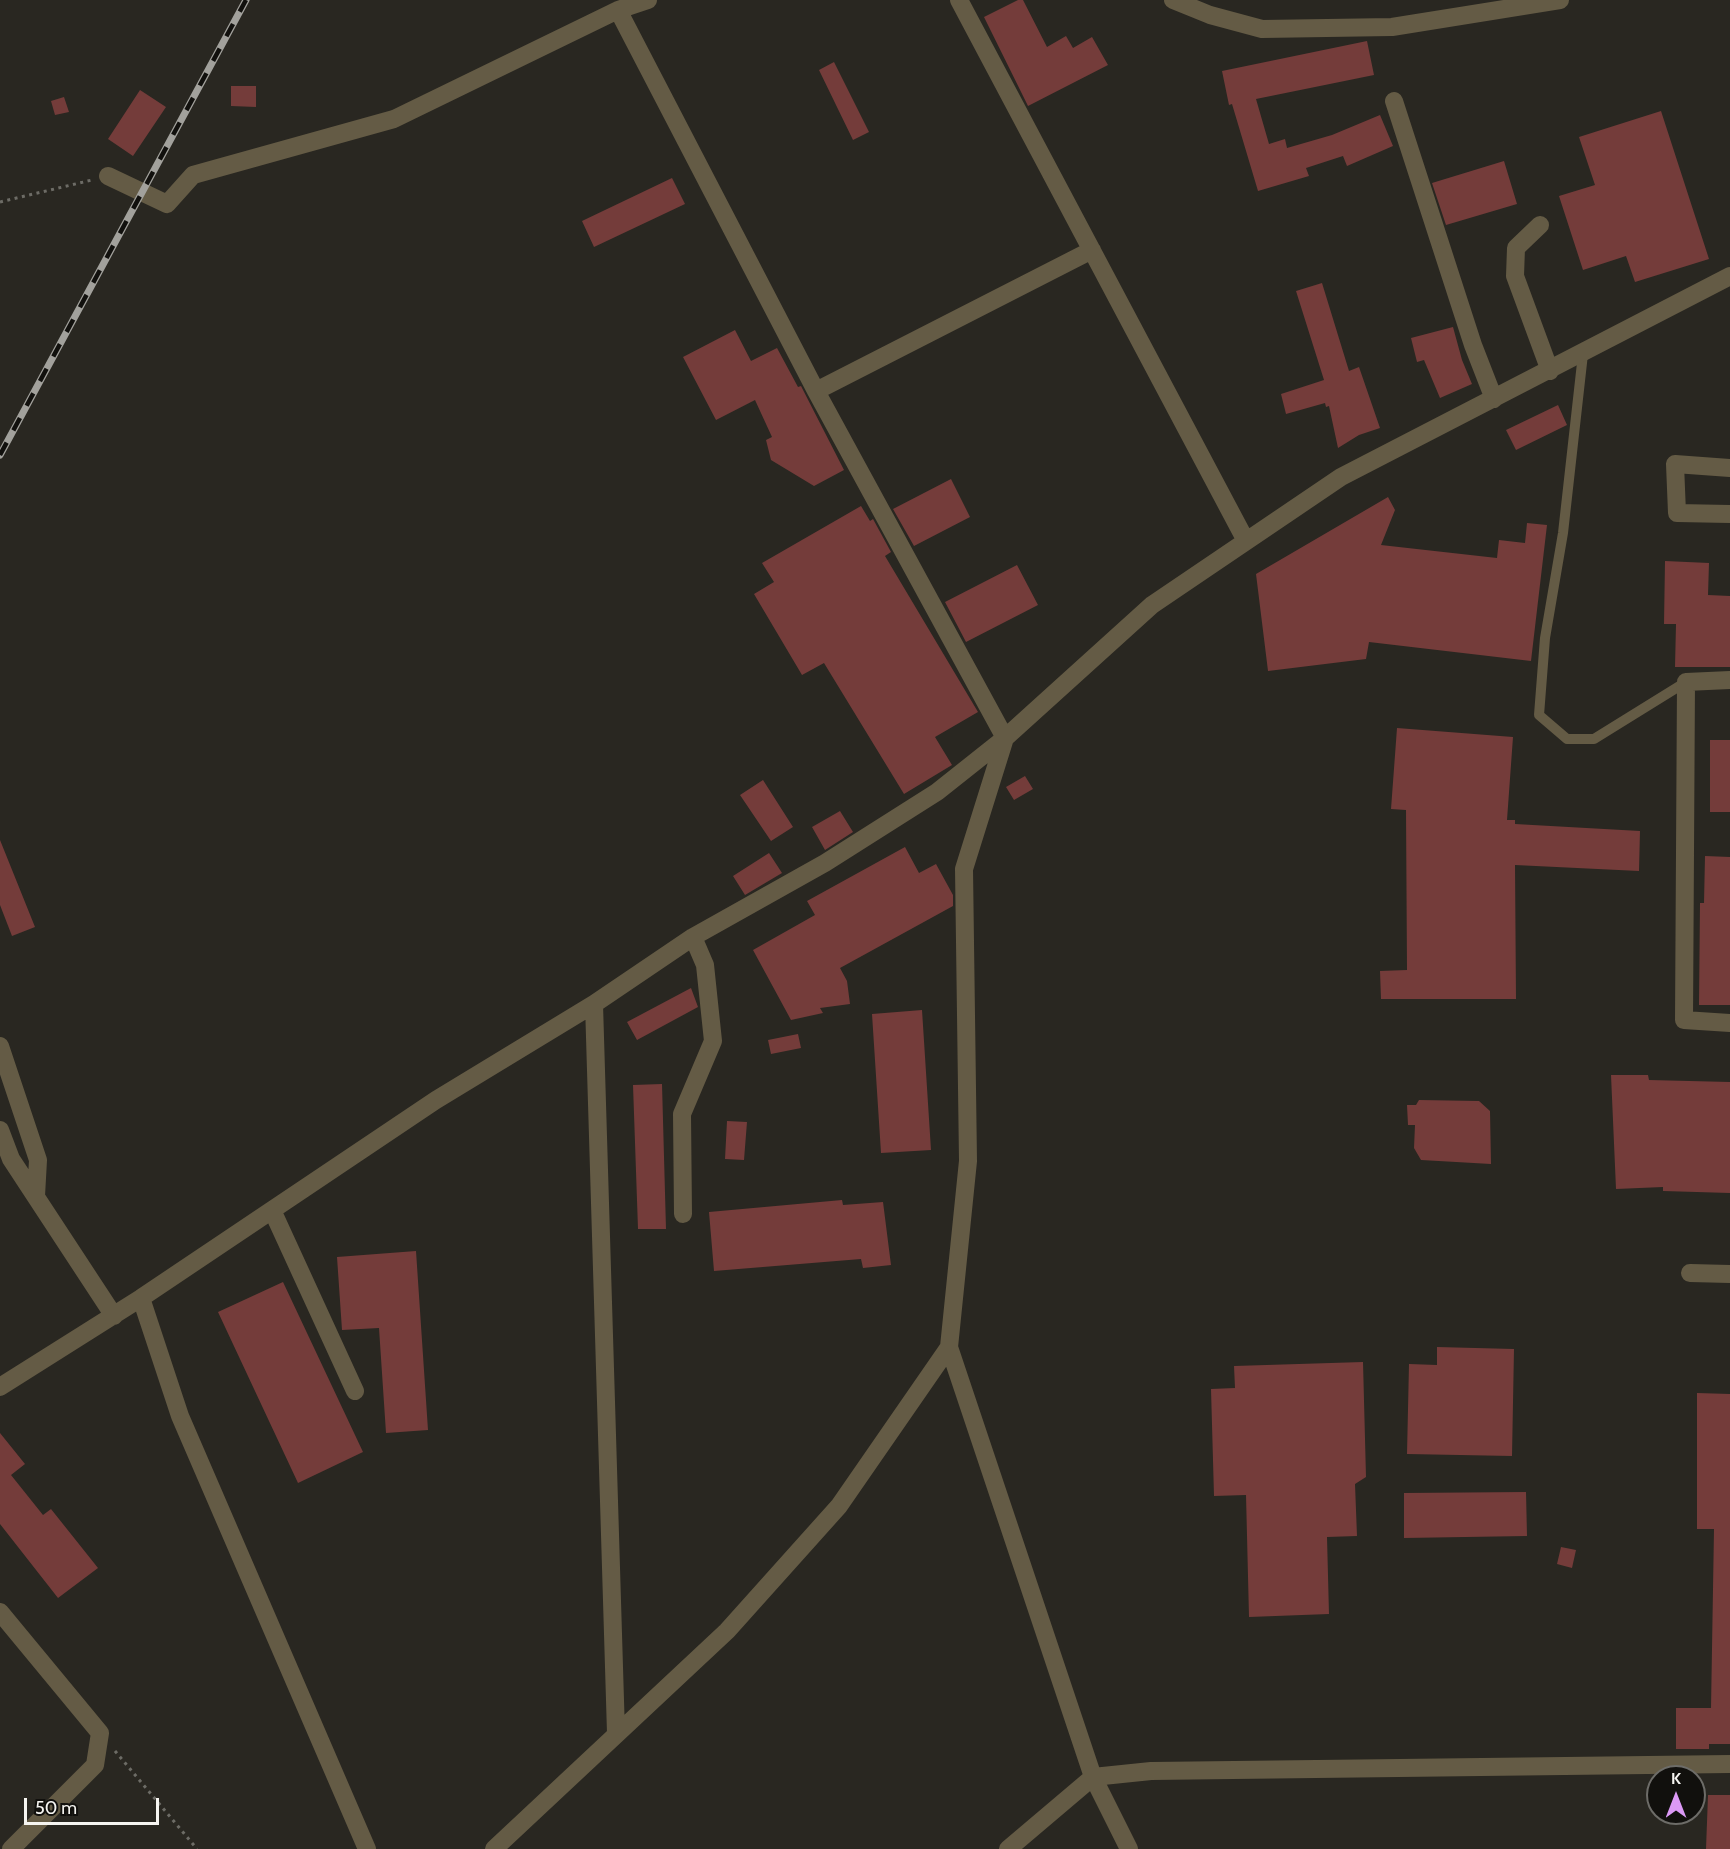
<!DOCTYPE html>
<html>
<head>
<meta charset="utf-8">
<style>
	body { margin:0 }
	#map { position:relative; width:1730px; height:1849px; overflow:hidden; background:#292721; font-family:Cabin,sans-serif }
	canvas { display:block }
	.north { position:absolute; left:1646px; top:1765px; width:60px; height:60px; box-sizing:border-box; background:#11100d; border:2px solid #6d6c68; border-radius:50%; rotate:0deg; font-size:16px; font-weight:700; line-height:24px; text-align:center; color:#f6f5f1 }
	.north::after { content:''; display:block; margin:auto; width:21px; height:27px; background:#db99f5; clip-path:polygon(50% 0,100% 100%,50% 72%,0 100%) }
	.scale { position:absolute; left:24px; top:1798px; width:135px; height:27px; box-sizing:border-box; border:3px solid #f6f5f1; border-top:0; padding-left:8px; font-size:18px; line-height:21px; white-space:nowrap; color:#f6f5f1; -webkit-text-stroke:4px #11100d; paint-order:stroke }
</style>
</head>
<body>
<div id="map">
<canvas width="1730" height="1849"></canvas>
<div class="north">K</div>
<div class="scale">50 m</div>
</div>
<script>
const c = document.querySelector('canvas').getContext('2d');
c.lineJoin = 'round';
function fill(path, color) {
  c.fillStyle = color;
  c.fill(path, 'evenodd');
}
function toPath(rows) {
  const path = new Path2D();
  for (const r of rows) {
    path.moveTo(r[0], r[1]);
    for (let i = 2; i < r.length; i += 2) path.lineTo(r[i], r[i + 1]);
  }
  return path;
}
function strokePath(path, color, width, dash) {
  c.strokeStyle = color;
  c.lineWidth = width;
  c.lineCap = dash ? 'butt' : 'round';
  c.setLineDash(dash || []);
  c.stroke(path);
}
const building = toPath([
	[1018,0,1023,0,1047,47,1066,36,1073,48,1092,37,1108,65,1028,106,984,17],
	[1367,41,1374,75,1256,99,1269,144,1285,139,1287,148,1332,135,1380,115,1393,146,1347,166,1343,156,1306,168,1309,176,1258,191,1232,104,1229,105,1222,71],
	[834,62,869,132,853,140,819,70],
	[231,86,256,86,256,107,231,106],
	[140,90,166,107,133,156,108,139],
	[64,97,69,112,55,115,51,101],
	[1661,111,1709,259,1635,282,1626,256,1583,270,1559,196,1595,185,1579,137],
	[1504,161,1517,204,1446,225,1432,183],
	[672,178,685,204,594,247,582,221],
	[1322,283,1349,371,1359,367,1380,428,1359,435,1338,448,1329,406,1326,407,1325,403,1286,414,1281,394,1324,380,1296,291],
	[1453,327,1462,360,1472,384,1440,398,1424,360,1417,362,1411,338],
	[735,330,751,361,777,348,798,387,801,386,844,470,814,486,771,460,766,440,772,437,755,400,716,420,683,357],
	[1558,405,1567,425,1516,450,1506,430],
	[951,479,970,517,914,546,893,509],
	[1388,497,1395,510,1381,545,1497,558,1499,540,1525,543,1527,523,1547,525,1531,661,1369,642,1366,659,1268,671,1256,574],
	[861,506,870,521,873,519,891,552,885,556,978,712,935,737,952,765,904,794,824,663,802,675,754,594,774,582,762,563],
	[1665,561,1709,563,1708,595,1730,596,1730,667,1675,667,1676,624,1664,624],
	[1017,565,1038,605,966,642,945,602],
	[1397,728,1513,737,1507,820,1515,820,1515,824,1640,831,1639,871,1515,865,1516,999,1381,999,1380,971,1407,970,1406,810,1391,809],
	[1710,740,1730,740,1730,812,1710,812],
	[1025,776,1033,789,1014,800,1006,787],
	[763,780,793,827,771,841,740,795],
	[840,811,853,832,825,850,812,827],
	[0,840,35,927,12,936,0,905],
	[905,847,919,873,936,864,953,895,953,906,840,968,847,981,850,1004,820,1008,823,1013,791,1020,753,950,815,915,807,901],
	[769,853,782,873,745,895,733,876],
	[1705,856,1730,857,1730,1005,1699,1005,1700,903,1704,903],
	[691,988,698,1007,637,1040,627,1022],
	[922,1010,931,1150,881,1153,872,1014],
	[798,1034,801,1048,771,1054,768,1040],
	[1611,1075,1648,1075,1649,1080,1730,1082,1730,1193,1663,1191,1663,1187,1616,1189],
	[662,1084,666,1229,638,1229,633,1085],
	[1419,1100,1479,1101,1490,1111,1491,1164,1421,1160,1414,1148,1415,1125,1408,1125,1407,1105,1416,1105],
	[727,1121,747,1122,744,1160,725,1159],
	[842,1200,843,1205,883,1202,891,1265,863,1268,861,1259,714,1271,709,1212],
	[416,1251,428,1430,386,1433,379,1328,342,1330,337,1257],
	[283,1282,363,1452,298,1483,218,1312],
	[1437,1347,1514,1349,1512,1456,1407,1454,1409,1364,1437,1365],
	[1363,1362,1366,1477,1355,1484,1357,1536,1327,1537,1329,1614,1249,1617,1246,1495,1214,1496,1211,1389,1235,1388,1234,1366],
	[1697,1393,1730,1394,1730,1744,1709,1744,1709,1749,1676,1749,1676,1708,1711,1708,1714,1529,1697,1529],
	[0,1433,25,1464,11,1475,43,1515,51,1509,98,1568,58,1598,0,1524],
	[1526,1492,1527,1536,1404,1538,1404,1493],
	[1561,1547,1576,1550,1572,1568,1557,1564],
	[1708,1795,1730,1795,1730,1849,1706,1849]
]);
const path = toPath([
	[0,202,92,180],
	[115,1751,197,1849]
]);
const service = toPath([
	[1583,354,1563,533,1545,638,1539,715,1567,739,1594,739,1686,682]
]);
const minor = toPath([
	[959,0,1246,541],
	[1173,0,1210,15,1262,29,1392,27,1560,0],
	[1394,101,1473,345,1494,399],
	[108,176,167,204,193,175,394,119,618,10,648,0],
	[1540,225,1516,248,1515,276,1550,371],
	[816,391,1092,250],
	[1730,468,1675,464,1677,513,1730,514],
	[1730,680,1686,682,1684,1020,1730,1023],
	[594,1004,616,1733],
	[0,1046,38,1160,36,1196],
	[0,1130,11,1159,114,1316],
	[272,1210,355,1391],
	[683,1214,682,1114,713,1041,705,965,693,937],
	[1690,1273,1730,1274],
	[141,1298,180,1416,367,1849],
	[949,1347,1093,1777,1129,1849],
	[0,1387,141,1298,436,1100,594,1004,693,937,825,863,937,792,1005,738,1152,605,1341,477,1730,276],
	[0,1612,100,1733,95,1765,11,1849],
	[494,1849,727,1631,839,1506,949,1347,968,1161,964,869,1005,738,816,391,618,10],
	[1008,1849,1093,1777,1151,1771,1730,1764]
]);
const rail = toPath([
	[0,455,246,0]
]);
fill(building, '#743c3a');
strokePath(path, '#6d6c66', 3, [3, 4.5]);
strokePath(service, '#645b45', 10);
strokePath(minor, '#645b45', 18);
strokePath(rail, '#a2a19c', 7);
strokePath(rail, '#11100d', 4.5, [14]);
</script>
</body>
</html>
